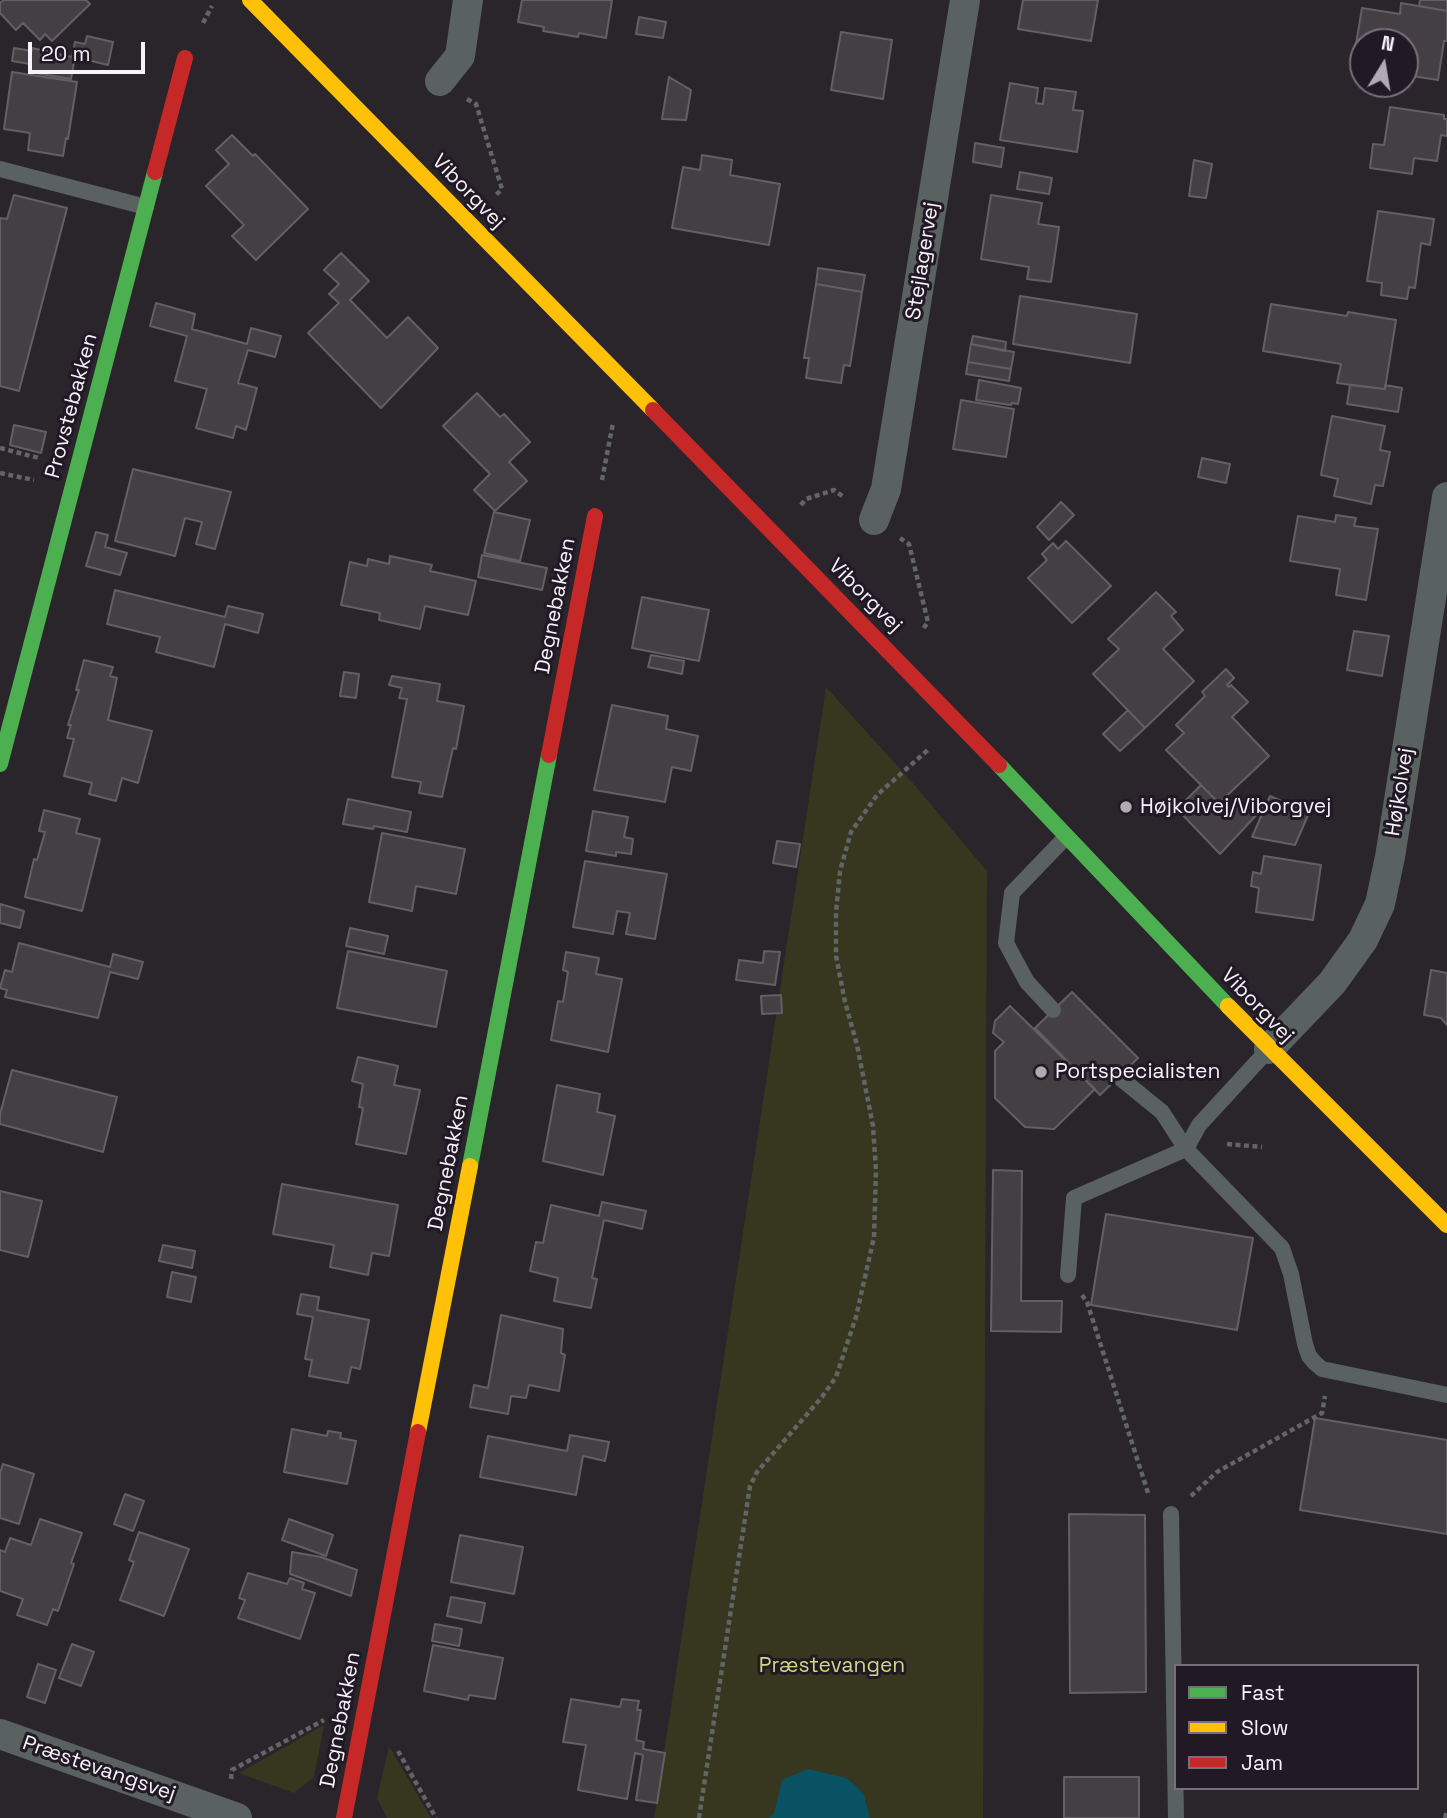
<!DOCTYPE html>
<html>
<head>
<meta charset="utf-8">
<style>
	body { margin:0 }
	#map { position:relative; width:1447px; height:1818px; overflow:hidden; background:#29252b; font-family:"Space Grotesk",sans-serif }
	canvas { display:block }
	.legend { position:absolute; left:1174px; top:1664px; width:245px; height:126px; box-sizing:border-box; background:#211924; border:2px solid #77707a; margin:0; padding:9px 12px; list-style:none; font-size:21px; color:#f8f2fa }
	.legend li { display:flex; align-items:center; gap:14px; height:35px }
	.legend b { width:35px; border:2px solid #77707a }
	.north { position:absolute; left:1349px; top:28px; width:70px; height:70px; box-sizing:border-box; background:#211924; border:2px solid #77707a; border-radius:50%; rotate:11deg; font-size:19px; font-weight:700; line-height:28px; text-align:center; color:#f8f2fa }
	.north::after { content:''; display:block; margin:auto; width:24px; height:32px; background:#b0aab2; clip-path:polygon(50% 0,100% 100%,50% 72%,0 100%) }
	.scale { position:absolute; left:28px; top:42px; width:117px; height:32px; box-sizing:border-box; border:4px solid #f8f2fa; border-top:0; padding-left:9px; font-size:21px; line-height:24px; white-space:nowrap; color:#f8f2fa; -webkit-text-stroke:5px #211924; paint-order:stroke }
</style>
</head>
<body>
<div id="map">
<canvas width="1447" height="1818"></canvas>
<ul class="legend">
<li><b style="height:9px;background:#4caf50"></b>Fast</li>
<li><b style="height:9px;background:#ffc107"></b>Slow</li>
<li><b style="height:9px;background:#c62828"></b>Jam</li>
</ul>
<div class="north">N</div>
<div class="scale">20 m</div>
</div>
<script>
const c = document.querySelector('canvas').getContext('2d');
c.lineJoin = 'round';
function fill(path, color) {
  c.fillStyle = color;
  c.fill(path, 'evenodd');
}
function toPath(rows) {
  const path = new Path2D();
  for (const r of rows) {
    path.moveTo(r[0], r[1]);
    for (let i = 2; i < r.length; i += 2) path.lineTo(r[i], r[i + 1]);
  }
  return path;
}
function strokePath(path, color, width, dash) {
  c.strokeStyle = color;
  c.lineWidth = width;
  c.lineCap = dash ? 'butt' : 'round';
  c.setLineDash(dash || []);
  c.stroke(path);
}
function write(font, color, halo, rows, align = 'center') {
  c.font = font + ' "Space Grotesk",sans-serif';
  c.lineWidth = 6;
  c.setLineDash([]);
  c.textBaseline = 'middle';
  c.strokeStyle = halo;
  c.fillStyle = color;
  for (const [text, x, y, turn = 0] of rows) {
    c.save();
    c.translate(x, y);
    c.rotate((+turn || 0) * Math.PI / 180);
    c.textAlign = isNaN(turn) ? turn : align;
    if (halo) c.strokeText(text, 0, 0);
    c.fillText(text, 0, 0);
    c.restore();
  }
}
const green = toPath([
	[826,687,911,781,987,871,983,1818,654,1818],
	[324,1725,314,1777,294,1793,239,1773],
	[389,1746,431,1818,387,1818,377,1798]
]);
const water = toPath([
	[808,1769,846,1778,855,1785,864,1795,870,1818,768,1818,774,1814,782,1780]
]);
const building = toPath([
	[4,0,86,0,90,4,52,41,45,34,40,40,23,23,16,30,0,13,0,3,4,0],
	[522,0,612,0,606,38,579,33,578,37,543,31,544,27,518,22,522,0],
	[1023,0,1098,0,1091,41,1018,29,1023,0],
	[1420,0,1447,0,1447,11,1419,6,1420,0],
	[1401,3,1447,11,1447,41,1444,41,1438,80,1405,75,1405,42,1356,44,1362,8,1400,14,1401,3],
	[639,17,666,22,663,38,636,34,639,17],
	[841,32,892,40,883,99,831,90,841,32],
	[87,36,113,42,108,65,75,57,71,79,29,72,30,64,12,61,14,48,32,51,32,48,72,57,75,42,85,44,87,36],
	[12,72,77,82,68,139,66,138,63,156,28,150,30,133,4,129,12,72],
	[669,77,691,90,686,120,662,119,669,77],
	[1010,83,1038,88,1036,103,1043,104,1045,88,1076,92,1073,110,1083,111,1077,152,1000,140,1010,83],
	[1390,107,1444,115,1444,119,1447,119,1447,136,1441,135,1437,161,1414,158,1412,174,1370,168,1373,144,1384,145,1390,107],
	[232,135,253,156,255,154,308,209,256,260,232,236,244,225,206,186,229,164,216,150,232,135],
	[975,143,1004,148,1001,167,973,162,975,143],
	[702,155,732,160,730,175,780,184,769,245,672,228,683,167,700,170,702,155],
	[1194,160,1212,164,1206,198,1189,196,1194,160],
	[1020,172,1052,178,1049,194,1017,189,1020,172],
	[14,195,67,208,19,391,0,386,0,218,7,219,14,195],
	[991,195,1042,203,1038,224,1059,227,1051,282,1027,279,1029,267,981,259,991,195],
	[1378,211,1434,219,1430,245,1421,243,1415,288,1409,287,1407,299,1381,295,1382,283,1367,281,1378,211],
	[341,253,369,281,350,300,387,338,408,317,438,348,381,408,308,333,339,303,329,294,339,284,324,270,341,253],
	[818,268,865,275,862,292,816,284,818,268],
	[816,284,862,292,850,366,844,365,841,383,806,378,809,358,804,358,816,284],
	[1020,296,1137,314,1130,363,1013,344,1020,296],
	[156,303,195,314,192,329,247,344,251,328,281,336,275,357,248,350,238,383,257,388,246,430,236,426,233,438,196,428,207,389,175,381,187,336,150,326,156,303],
	[1271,304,1347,316,1348,312,1396,320,1385,389,1337,383,1341,364,1263,351,1271,304],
	[973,336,1006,342,1005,351,971,344,973,336],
	[971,344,1014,352,1011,369,968,362,971,344],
	[968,362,1011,369,1009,381,966,374,968,362],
	[979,380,1021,388,1018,404,1012,403,1011,405,976,400,979,380],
	[1350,385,1385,389,1385,385,1402,388,1398,412,1347,404,1350,385],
	[477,393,500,417,504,414,530,442,509,462,527,481,495,511,474,490,490,474,443,426,477,393],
	[961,400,1014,409,1006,457,953,449,961,400],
	[1332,416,1385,426,1380,450,1390,452,1383,486,1375,485,1371,504,1334,496,1338,479,1321,475,1332,416],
	[14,425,46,432,41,453,10,445,14,425],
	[1202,458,1230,464,1226,483,1198,477,1202,458],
	[133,469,231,492,215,549,196,544,202,522,185,518,175,556,115,541,133,469],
	[1061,502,1074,515,1049,540,1037,527,1061,502],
	[494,512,530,520,520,561,484,553,494,512],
	[1336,515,1356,518,1354,526,1378,529,1366,600,1336,595,1340,569,1290,561,1298,516,1335,522,1336,515],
	[96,532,108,535,105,547,127,553,120,575,86,566,96,532],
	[1066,541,1111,586,1072,623,1028,578,1047,560,1042,554,1053,543,1058,549,1066,541],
	[482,555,547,568,542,590,478,577,482,555],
	[390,556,432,565,430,571,476,581,468,615,425,606,420,629,379,620,380,613,341,605,350,562,367,566,368,559,389,564,390,556],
	[115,590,225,617,228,606,263,614,258,633,225,624,214,667,156,652,160,637,107,624,115,590],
	[1156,592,1176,612,1171,616,1183,630,1163,649,1194,681,1145,728,1093,674,1119,649,1108,639,1156,592],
	[642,597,709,610,699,661,632,648,642,597],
	[1354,631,1389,636,1382,676,1347,670,1354,631],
	[651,655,684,661,682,674,648,667,651,655],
	[84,660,113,667,110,676,117,678,108,720,152,731,138,783,122,778,116,801,89,794,92,783,64,776,74,739,67,738,71,725,68,725,79,690,76,690,84,660],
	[1226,669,1234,678,1227,685,1229,687,1231,685,1248,702,1232,717,1269,756,1219,803,1166,750,1184,733,1176,725,1205,696,1202,692,1226,669],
	[344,672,359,674,356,698,340,696,344,672],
	[392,676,440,684,437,701,464,706,456,749,453,748,442,797,419,793,421,782,392,777,407,699,399,698,402,688,389,685,392,676],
	[612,705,668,716,666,729,698,736,691,771,672,767,665,802,594,790,612,705],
	[1128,710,1145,728,1120,751,1103,734,1128,710],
	[1201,785,1219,803,1233,811,1250,797,1263,808,1220,854,1177,809,1201,785],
	[1270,796,1309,813,1295,845,1252,837,1270,796],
	[348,799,411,812,407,832,374,826,373,829,343,824,348,799],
	[44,810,80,819,76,833,100,839,82,911,25,897,34,859,37,860,45,832,39,831,44,810],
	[593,811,628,817,624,837,633,839,631,854,616,852,616,856,586,851,593,811],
	[382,833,465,849,456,894,416,886,412,911,369,902,382,833],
	[777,841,800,844,796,867,773,863,777,841],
	[1264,856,1321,865,1313,920,1256,912,1259,888,1251,886,1253,872,1261,874,1264,856],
	[585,861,667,874,655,939,626,934,630,913,617,911,613,934,573,927,585,861],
	[0,904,24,911,20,928,0,923,0,904],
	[350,928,388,936,384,954,346,946,350,928],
	[19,943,110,967,113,954,143,962,138,979,110,972,98,1018,5,997,7,990,0,988,5,970,12,972,19,943],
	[348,951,447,971,436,1027,337,1008,348,951],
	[764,951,780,952,775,985,736,980,739,960,763,963,764,951],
	[566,952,599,958,596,974,622,979,608,1052,551,1040,558,1001,563,1002,568,972,563,970,566,952],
	[1431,970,1447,973,1447,1025,1441,1018,1424,1015,1431,970],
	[1072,992,1138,1058,1100,1095,1035,1028,1072,992],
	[781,995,782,1013,762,1014,761,996,781,995],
	[1010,1006,1095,1089,1054,1129,1025,1127,995,1098,995,1051,1004,1042,993,1033,995,1021,1010,1006],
	[358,1057,398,1066,394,1085,420,1090,406,1154,356,1144,363,1108,359,1107,363,1084,352,1081,358,1057],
	[12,1070,117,1097,103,1152,0,1124,0,1114,12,1070],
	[557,1085,600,1094,597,1112,615,1116,603,1175,543,1161,557,1085],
	[993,1170,1022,1171,1021,1301,1062,1301,1061,1332,991,1331,993,1170],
	[282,1184,398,1205,389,1256,372,1253,368,1275,330,1267,334,1245,273,1234,282,1184],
	[0,1191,42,1201,28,1257,0,1250,0,1191],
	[602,1202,646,1211,642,1229,604,1220,592,1278,597,1279,591,1308,554,1301,558,1278,530,1271,536,1242,543,1243,551,1205,599,1216,602,1202],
	[1106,1214,1253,1238,1237,1330,1091,1305,1106,1214],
	[163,1245,195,1251,192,1268,159,1261,163,1245],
	[172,1272,196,1277,191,1302,167,1297,172,1272],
	[301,1294,319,1297,317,1310,369,1320,360,1369,351,1367,348,1383,309,1376,312,1360,305,1359,313,1317,297,1314,301,1294],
	[501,1315,563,1329,561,1353,565,1355,559,1391,529,1385,526,1398,511,1396,508,1414,470,1407,474,1385,488,1388,501,1315],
	[1315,1418,1447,1440,1447,1534,1300,1510,1315,1418],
	[292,1429,327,1436,328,1431,341,1433,340,1438,356,1441,347,1484,284,1472,292,1429],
	[570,1435,609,1442,605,1461,583,1456,576,1495,480,1477,488,1436,567,1451,570,1435],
	[3,1464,34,1474,19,1524,0,1518,0,1473,3,1464],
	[125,1494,144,1501,133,1531,114,1524,125,1494],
	[1069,1514,1145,1515,1146,1692,1070,1693,1069,1514],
	[40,1519,82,1533,71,1563,74,1564,58,1611,53,1609,47,1625,17,1615,23,1599,0,1591,0,1550,5,1552,10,1538,31,1545,40,1519],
	[289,1519,333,1535,326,1556,282,1540,289,1519],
	[139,1532,189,1549,164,1616,120,1600,134,1562,129,1560,139,1532],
	[460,1535,523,1547,514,1594,451,1582,460,1535],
	[292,1552,321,1557,357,1570,351,1596,290,1574,292,1552],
	[248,1573,287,1584,290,1578,304,1583,302,1589,315,1593,300,1639,238,1618,245,1600,239,1598,248,1573],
	[451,1597,485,1603,481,1623,447,1616,451,1597],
	[435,1624,462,1629,459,1646,432,1641,435,1624],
	[72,1644,94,1652,81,1686,59,1678,72,1644],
	[433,1645,503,1658,495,1699,469,1695,468,1700,424,1691,433,1645],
	[38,1664,56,1670,45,1703,27,1697,38,1664],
	[571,1699,620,1707,622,1699,639,1701,637,1710,641,1710,636,1740,644,1742,643,1749,665,1753,657,1803,636,1800,643,1755,635,1753,627,1799,578,1790,586,1745,563,1742,571,1699],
	[1064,1777,1139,1777,1139,1818,1064,1818,1064,1777]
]);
const path = toPath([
	[203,23,212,6],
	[467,99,476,104,502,189,496,195],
	[0,448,39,458],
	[0,473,34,480],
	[602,480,613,423],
	[801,505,806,499,834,490,845,498],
	[900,538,909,544,928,622,923,629],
	[1227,1144,1262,1147],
	[1082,1295,1087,1302,1149,1496],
	[1191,1496,1217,1472,1322,1413,1325,1396],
	[398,1751,436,1818],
	[231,1779,232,1770,324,1720],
	[699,1818,750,1486,757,1472,822,1397,836,1377,856,1317,874,1237,876,1170,873,1126,857,1045,845,1002,836,956,836,912,840,871,851,832,877,795,930,748],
	[1445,1818,1447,1810]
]);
const lane = toPath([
	[0,169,146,207],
	[1053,1010,1027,982,1006,943,1012,893,1066,837],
	[1269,1049,1199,1125,1186,1149,1282,1248,1291,1274,1305,1344,1309,1356,1315,1363,1322,1369,1447,1395],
	[1068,1275,1074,1198,1186,1149,1162,1112,1119,1077],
	[1171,1514,1176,1818]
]);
const street = toPath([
	[440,81,460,56,468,0],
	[874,520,886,489,965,0],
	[1269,1049,1332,983,1363,940,1380,904,1390,857,1447,497],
	[0,1734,237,1818]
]);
const fast = toPath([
	[0,764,155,172],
	[999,765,1228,1006],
	[470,1166,549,755]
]);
const slow = toPath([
	[250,0,653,410],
	[1228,1006,1447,1225],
	[418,1432,470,1166]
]);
const jam = toPath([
	[155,172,185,58],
	[653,410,999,765],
	[549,755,595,516],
	[344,1818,418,1432]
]);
const markers = [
	[1126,807,7,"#b0aab2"],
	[1041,1072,7,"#b0aab2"]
];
const streetNames = [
	["Viborgvej",468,192,46],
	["Stejlagervej",923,261,-81],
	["Provstebakken",72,406,-75],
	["Viborgvej",865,596,45],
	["Degnebakken",556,606,-79],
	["Højkolvej",1400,792,-81],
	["Viborgvej",1257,1006,46],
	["Degnebakken",449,1163,-79],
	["Degnebakken",341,1720,-79],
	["Præstevangsvej",99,1769,19]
];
const poiNames = [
	["Højkolvej/Viborgvej",1140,807],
	["Portspecialisten",1055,1072]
];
const parkNames = [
	["Præstevangen",832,1666]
];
fill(green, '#36371e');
fill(water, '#085263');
fill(building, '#433f43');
strokePath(building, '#635f64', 2);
strokePath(path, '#626566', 4.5, [5, 3.5]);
strokePath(lane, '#596161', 16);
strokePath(street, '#596161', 30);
strokePath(fast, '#4caf50', 16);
strokePath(slow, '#ffc107', 16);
strokePath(jam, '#c62828', 16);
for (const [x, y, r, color] of markers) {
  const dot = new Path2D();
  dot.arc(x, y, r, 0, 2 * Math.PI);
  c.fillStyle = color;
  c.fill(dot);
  strokePath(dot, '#211924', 2.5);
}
write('21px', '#f8f2fa', '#211924', streetNames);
write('21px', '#f8f2fa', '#211924', poiNames, 'left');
write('21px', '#d0d785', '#211924', parkNames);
</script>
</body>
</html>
